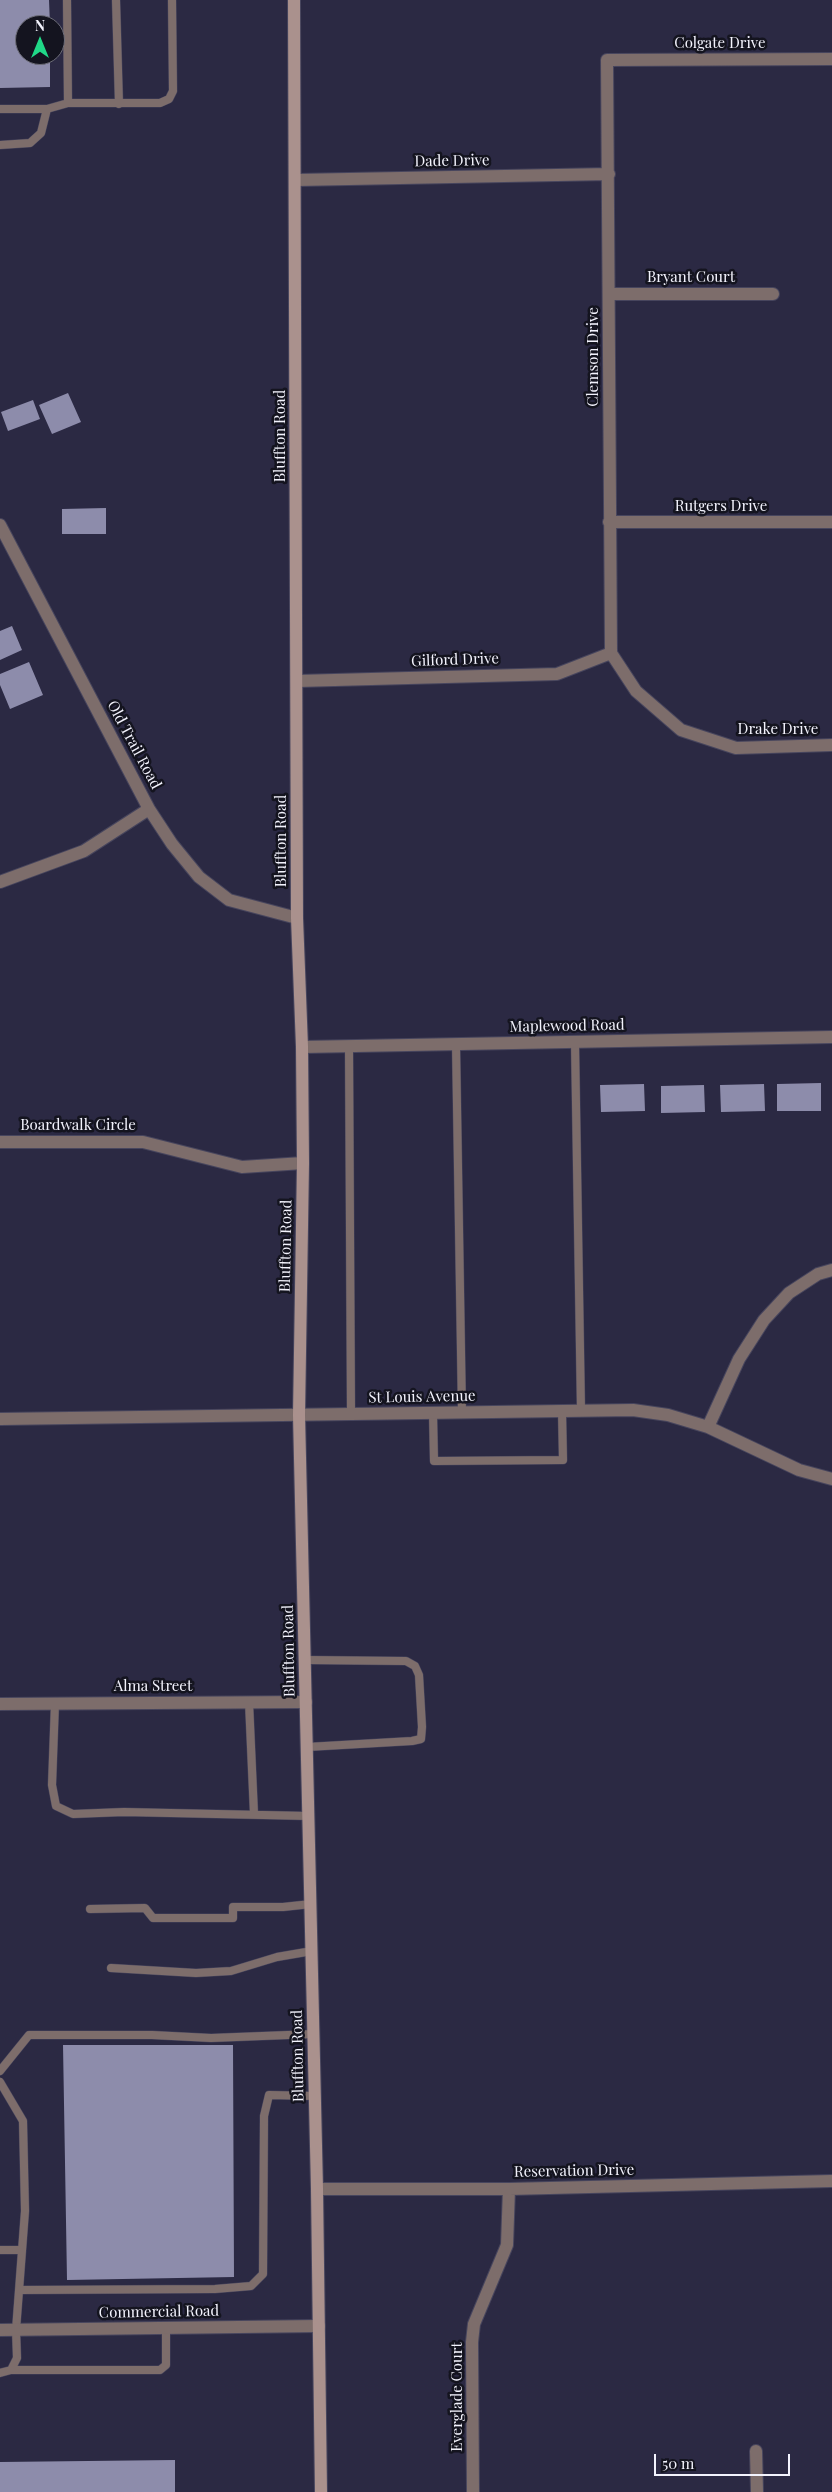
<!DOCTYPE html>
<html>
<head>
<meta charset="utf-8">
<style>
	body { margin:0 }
	#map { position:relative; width:832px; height:2492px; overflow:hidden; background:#2b2943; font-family:"Playfair Display",serif }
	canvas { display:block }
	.north { position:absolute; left:15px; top:15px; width:50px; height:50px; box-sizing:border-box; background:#14141f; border:1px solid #6d6d78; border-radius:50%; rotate:0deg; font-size:14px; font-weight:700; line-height:20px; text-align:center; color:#f3f3fd }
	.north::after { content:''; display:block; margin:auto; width:18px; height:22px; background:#20d887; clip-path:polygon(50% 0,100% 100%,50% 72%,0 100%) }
	.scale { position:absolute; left:654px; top:2454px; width:136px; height:22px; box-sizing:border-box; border:2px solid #f3f3fd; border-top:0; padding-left:6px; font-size:15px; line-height:18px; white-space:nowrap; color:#f3f3fd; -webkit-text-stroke:4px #14141f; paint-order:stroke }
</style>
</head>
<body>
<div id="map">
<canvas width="832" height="2492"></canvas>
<div class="north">N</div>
<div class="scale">50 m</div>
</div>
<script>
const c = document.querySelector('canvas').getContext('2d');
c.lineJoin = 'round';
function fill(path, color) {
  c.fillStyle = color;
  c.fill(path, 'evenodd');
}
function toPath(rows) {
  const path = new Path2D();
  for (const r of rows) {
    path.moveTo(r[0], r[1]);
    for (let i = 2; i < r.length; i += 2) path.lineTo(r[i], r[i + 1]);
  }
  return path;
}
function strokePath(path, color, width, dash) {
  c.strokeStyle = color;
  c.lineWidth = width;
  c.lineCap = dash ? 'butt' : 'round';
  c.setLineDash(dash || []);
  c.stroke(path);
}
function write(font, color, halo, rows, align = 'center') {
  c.font = font + ' "Playfair Display",serif';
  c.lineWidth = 5;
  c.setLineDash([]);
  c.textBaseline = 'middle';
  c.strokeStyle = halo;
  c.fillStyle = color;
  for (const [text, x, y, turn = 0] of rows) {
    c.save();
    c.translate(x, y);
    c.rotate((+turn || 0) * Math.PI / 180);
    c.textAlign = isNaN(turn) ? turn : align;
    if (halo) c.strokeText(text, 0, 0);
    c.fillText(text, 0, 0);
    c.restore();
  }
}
const building = toPath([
	[0,0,49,0,50,25,25,25,25,55,50,55,50,87,0,88],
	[68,393,81,422,52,434,39,405],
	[33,400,40,419,8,431,1,412],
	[106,508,106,534,62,534,62,509],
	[12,626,22,650,0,660,0,631],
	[29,662,43,695,10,709,0,685,0,674],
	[821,1083,821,1111,777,1111,777,1084],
	[644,1084,645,1111,601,1112,600,1085],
	[764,1084,765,1111,721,1112,720,1085],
	[704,1085,705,1112,661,1113,661,1086],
	[63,2045,233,2045,234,2277,67,2280],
	[175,2460,175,2492,0,2492,0,2462]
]);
const lane = toPath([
	[67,0,68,103],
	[116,0,119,104],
	[0,109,47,109,68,103,160,103,169,99,173,91,172,0],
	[0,145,30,143,41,133,47,109],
	[575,1042,581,1411],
	[456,1044,462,1413],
	[349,1046,351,1414],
	[433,1413,434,1461,563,1460,562,1411],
	[305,1660,406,1661,415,1666,419,1675,422,1727,421,1739,412,1741,307,1747],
	[249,1702,254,1814],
	[55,1703,52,1785,56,1806,73,1814,124,1812,309,1816],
	[90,1909,145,1908,153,1918,233,1918,233,1907,283,1907,311,1904],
	[111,1968,196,1973,231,1971,277,1957,312,1951],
	[0,2071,29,2035,152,2035,211,2038,314,2034],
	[0,2082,23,2121,25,2211,16,2330,17,2358,11,2370,0,2373],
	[0,2250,22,2250],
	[19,2290,215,2289,251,2286,263,2274,264,2116,269,2095,315,2096],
	[11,2370,160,2370,166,2365,166,2328]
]);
const street = toPath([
	[296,180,609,174],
	[609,294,773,294],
	[609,522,832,522],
	[0,525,149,809,172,844,199,877,229,900,297,918],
	[611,653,607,60,832,59],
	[611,653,636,691,681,730,736,748,832,745],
	[297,681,557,674,611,653],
	[0,882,84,851,149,809],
	[302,1047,832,1037],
	[0,1142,143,1142,242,1167,303,1163],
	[0,1419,633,1410,668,1415,708,1427,799,1470,832,1479],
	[708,1427,739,1359,764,1320,789,1293,818,1274,832,1270],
	[0,1704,306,1702],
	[317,2189,509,2189,832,2181],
	[0,2330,319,2326],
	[756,2451,757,2492],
	[473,2492,472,2342,474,2324,507,2245,509,2189]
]);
const secondary = toPath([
	[294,0,297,918,302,1047,303,1163,299,1415,317,2189,321,2492]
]);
const streetNames = [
	["Colgate Drive",720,43],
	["Dade Drive",452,161,-1],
	["Bryant Court",691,277],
	["Clemson Drive",593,357,-90],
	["Bluffton Road",280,436,-90],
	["Rutgers Drive",721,506],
	["Gilford Drive",455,660,-2],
	["Drake Drive",778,729],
	["Old Trail Road",134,745,62],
	["Bluffton Road",281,841,-90],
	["Maplewood Road",567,1026,-1],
	["Boardwalk Circle",78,1125],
	["Bluffton Road",286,1246,-89],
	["St Louis Avenue",422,1397,-1],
	["Bluffton Road",289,1651,-91],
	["Alma Street",153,1686],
	["Bluffton Road",298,2056,-91],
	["Reservation Drive",574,2171,-1],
	["Commercial Road",159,2312,-1],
	["Everglade Court",457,2397,-90]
];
fill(building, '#8d8cab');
strokePath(lane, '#47455d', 9);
strokePath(street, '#47455d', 14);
strokePath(secondary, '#47455d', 14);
strokePath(lane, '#7d6d6b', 8);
strokePath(street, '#7d6d6b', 12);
strokePath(secondary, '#aa918d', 12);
write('15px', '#f3f3fd', '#14141f', streetNames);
</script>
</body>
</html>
